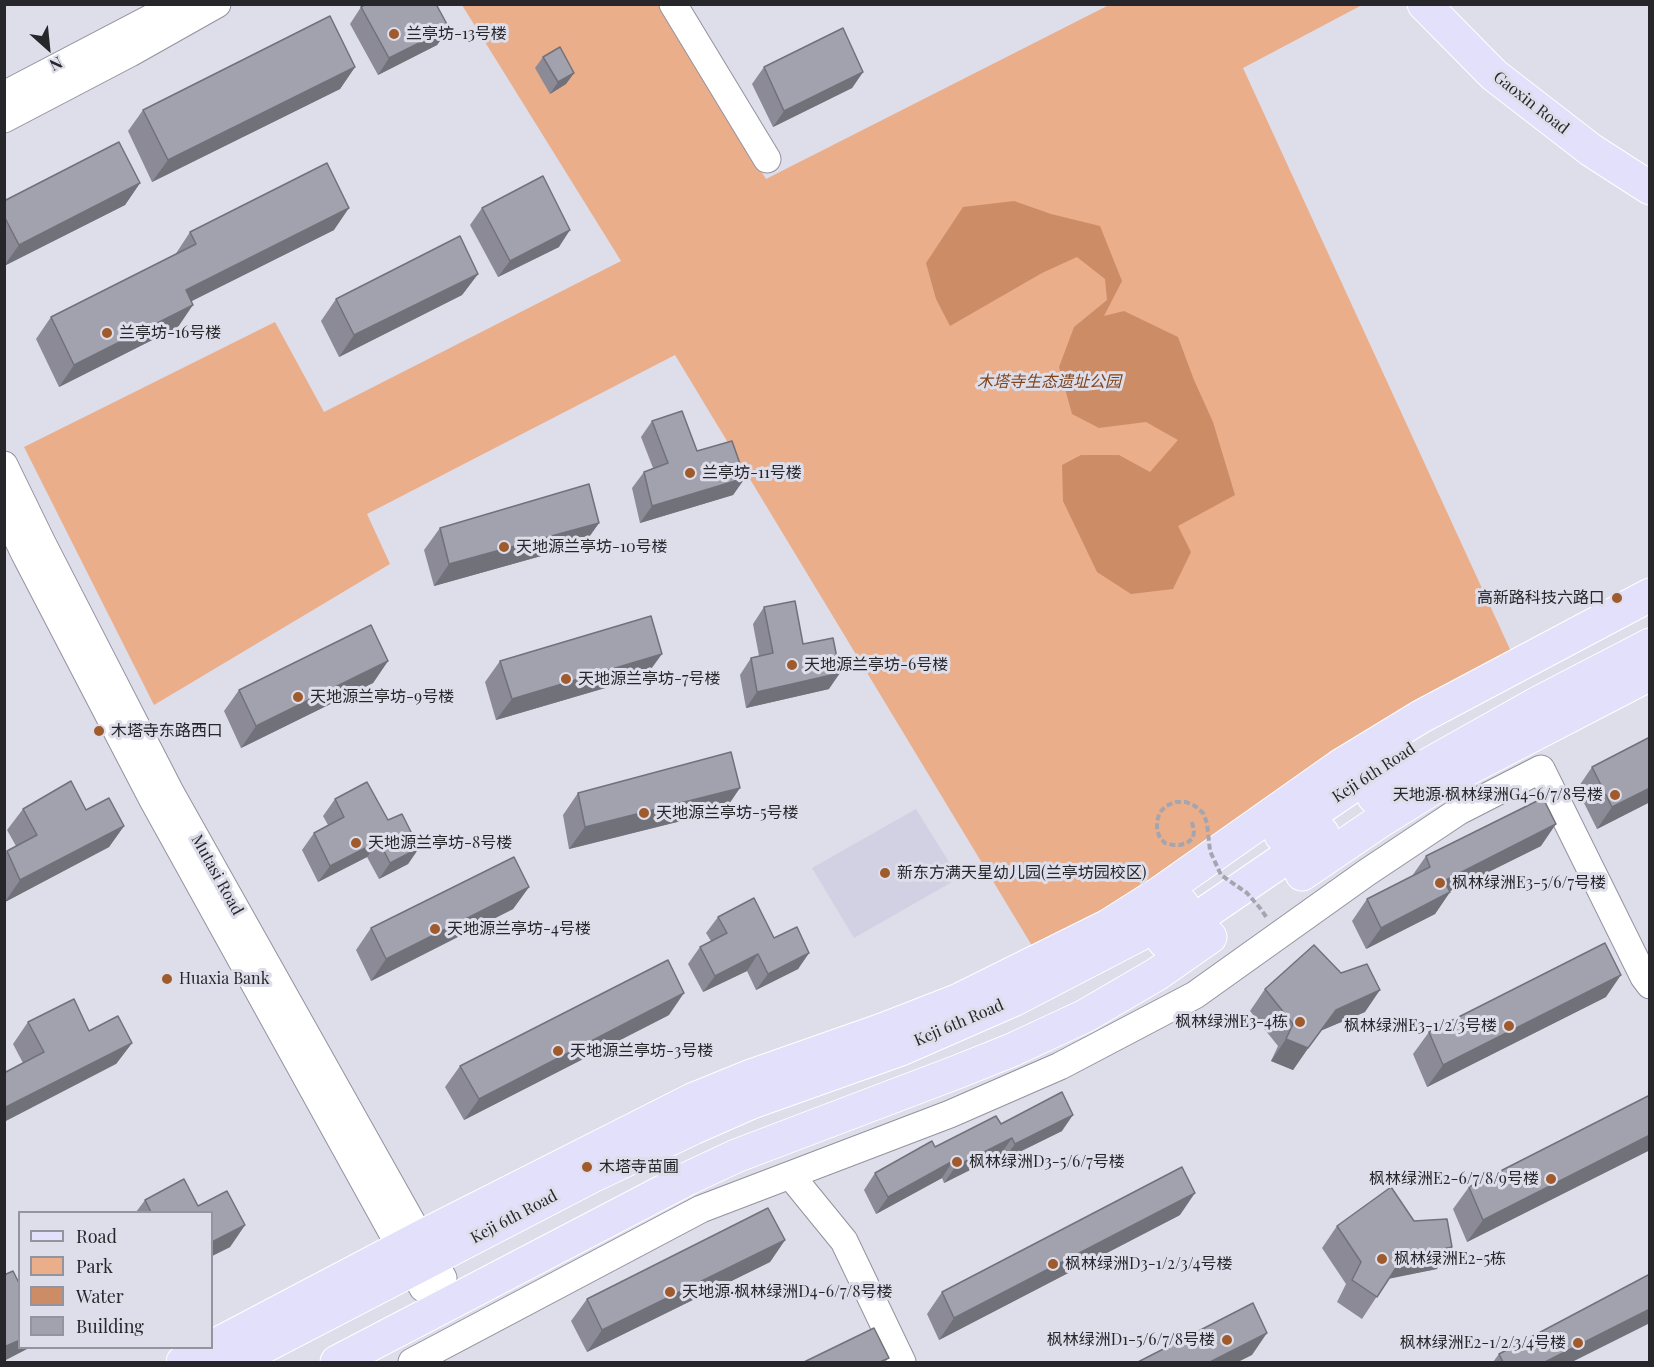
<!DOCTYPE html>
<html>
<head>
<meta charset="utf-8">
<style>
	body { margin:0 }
	#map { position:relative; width:1654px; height:1367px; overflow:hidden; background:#deddea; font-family:"Playfair Display",serif }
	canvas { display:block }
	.frame { position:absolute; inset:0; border:6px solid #26262b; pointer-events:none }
	.legend { position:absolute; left:18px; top:1211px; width:195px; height:138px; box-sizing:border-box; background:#deddea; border:2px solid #94949e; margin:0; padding:8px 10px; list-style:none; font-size:18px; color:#26262b }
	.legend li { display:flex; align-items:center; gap:12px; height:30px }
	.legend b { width:30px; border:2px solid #94949e }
	.north { position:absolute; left:18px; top:18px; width:60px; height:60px; -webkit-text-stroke:4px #deddea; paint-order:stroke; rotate:153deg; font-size:16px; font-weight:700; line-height:24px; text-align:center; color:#26262b }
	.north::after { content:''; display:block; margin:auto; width:21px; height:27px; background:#26262b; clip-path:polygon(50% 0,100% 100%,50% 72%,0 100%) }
</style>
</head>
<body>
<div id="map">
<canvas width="1654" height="1367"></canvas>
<div class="frame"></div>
<ul class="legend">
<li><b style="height:8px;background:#e3e0fc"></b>Road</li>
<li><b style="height:16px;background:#eaae8b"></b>Park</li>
<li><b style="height:16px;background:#cc8c66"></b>Water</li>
<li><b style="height:16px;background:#a2a1ae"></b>Building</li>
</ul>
<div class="north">N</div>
</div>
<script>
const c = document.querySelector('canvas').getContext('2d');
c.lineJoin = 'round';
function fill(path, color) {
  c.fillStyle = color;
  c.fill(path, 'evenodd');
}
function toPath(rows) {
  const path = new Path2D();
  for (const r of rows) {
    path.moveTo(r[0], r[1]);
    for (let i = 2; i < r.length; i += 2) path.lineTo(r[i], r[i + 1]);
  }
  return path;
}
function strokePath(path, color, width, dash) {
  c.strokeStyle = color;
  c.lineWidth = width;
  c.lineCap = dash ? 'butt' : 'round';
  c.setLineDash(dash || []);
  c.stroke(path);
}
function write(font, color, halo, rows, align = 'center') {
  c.font = font + ' "Playfair Display","Noto Sans SC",serif';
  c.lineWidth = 6;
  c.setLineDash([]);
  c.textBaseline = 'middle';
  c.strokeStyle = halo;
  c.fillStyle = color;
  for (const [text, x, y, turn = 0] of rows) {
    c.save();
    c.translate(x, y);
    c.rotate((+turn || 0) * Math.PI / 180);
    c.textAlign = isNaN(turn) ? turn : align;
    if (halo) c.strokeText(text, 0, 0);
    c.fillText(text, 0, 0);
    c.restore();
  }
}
const built = toPath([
	[916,809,959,878,854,938,812,868]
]);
const green = toPath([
	[462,5,659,5,766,179,1109,5,1362,5,1243,68,1514,658,1127,902,1034,949,675,355,367,514,390,564,154,705,24,447,275,322,324,412,621,261]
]);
const water = toPath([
	[1014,201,1051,214,1100,226,1122,281,1104,316,1124,311,1178,337,1194,380,1213,422,1235,495,1178,526,1191,552,1173,589,1131,594,1097,572,1063,501,1062,465,1081,455,1119,455,1150,472,1178,440,1146,422,1099,428,1072,414,1059,367,1074,327,1107,300,1105,279,1077,257,1042,273,950,326,936,299,926,263,963,207]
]);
const minor = toPath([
	[673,4,767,159],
	[4,95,178,4],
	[4,119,130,53,217,4],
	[4,465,42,543,169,790,443,1278],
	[4,511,25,554,153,800,423,1288],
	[791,1176,844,1241,902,1362],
	[412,1362,701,1209,950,1114,1060,1066,1195,995,1366,873,1459,811,1541,769,1644,977,1650,985]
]);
const major = toPath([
	[1424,4,1494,75,1591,150,1650,188],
	[1374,797,1396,783,1540,702,1650,645],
	[1281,835,1367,776,1395,759],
	[1302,874,1377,823,1446,780,1650,674],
	[1164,941,1322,833],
	[212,1347,421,1237,692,1100,751,1076,882,1030,959,1000,1108,926,1160,893,1340,766,1422,716,1650,595],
	[183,1362,211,1348],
	[234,1362,592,1176,693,1128,752,1102,901,1049,1013,1000,1138,935,1182,904],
	[337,1362,689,1178,736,1156,957,1072,1012,1050,1085,1016,1157,974,1210,937]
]);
const pathBridge = toPath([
	[1192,822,1194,831,1193,838,1187,843,1180,845,1173,845,1165,843,1160,838,1157,830,1157,821,1160,812,1166,806,1176,802,1186,802,1195,806,1203,813,1207,823,1210,851,1221,875,1247,893,1260,908,1267,918]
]);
const wall = toPath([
	[361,7,449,28,437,45,378,75,350,24],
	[543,57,574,73,566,84,550,94,535,68],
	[355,67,340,89,152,182,128,131,143,110],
	[764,67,863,72,852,88,773,127,752,84],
	[140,183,125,205,4,266,4,201],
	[482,208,559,247,498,277,470,225],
	[334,230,191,301,178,327,59,387,36,339,51,317,175,255,190,232],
	[478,274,462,295,339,357,321,321,336,299],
	[652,421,697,451,745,478,733,495,640,523,632,488,644,472,653,468,641,437],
	[599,523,584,544,434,586,424,550,440,528],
	[764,607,803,644,829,689,746,708,740,675,751,658,759,656,753,624],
	[388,661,373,683,241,748,224,711,239,690],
	[500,661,646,676,496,720,485,682],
	[1650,737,1650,802,1597,829,1577,789,1592,767],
	[578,793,725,810,569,849,563,815],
	[335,799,388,820,419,848,408,864,379,879,367,857,318,882,302,850,314,833,328,825,323,816],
	[23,809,86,810,124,826,109,847,5,902,4,854,7,851,16,846,7,830],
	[1541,846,1450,891,1450,892,1435,914,1366,949,1352,921,1367,899,1412,876,1426,856],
	[529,887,513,909,371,981,356,950,371,928],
	[718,917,774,938,809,953,798,969,756,990,747,971,703,992,688,964,700,947,711,941,706,933],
	[1265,989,1365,1012,1320,1031,1293,1070,1271,1061,1278,1046,1250,1011],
	[1606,997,1427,1087,1413,1054,1429,1032],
	[669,1015,464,1120,445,1087,460,1066],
	[28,1022,89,1031,132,1043,116,1064,23,1063,13,1044],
	[1650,1095,1650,1150,1467,1242,1453,1209,1469,1187],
	[1001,1124,1062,1131,1003,1160,1000,1155,944,1183,942,1178,876,1214,864,1190,875,1173,935,1147],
	[145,1200,198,1206,245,1225,230,1247,212,1256,212,1212,136,1212],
	[1180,1215,939,1340,927,1314,942,1292],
	[1337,1226,1437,1269,1389,1278,1362,1319,1337,1302,1346,1284,1322,1248],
	[785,1240,770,1262,587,1352,571,1321,587,1299],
	[1499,1354,1572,1362,1493,1362]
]);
const shadedWall = toPath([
	[449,28,437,45,378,75,389,58],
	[355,67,340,89,152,182,168,160],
	[863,72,852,88,773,127,784,111],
	[574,73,566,84,550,94,558,82],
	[140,183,125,205,4,266,19,245],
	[349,208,334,230,170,312,186,290],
	[570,230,559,247,498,277,510,261],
	[478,274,462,295,339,357,354,335],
	[193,305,178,327,59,387,74,365],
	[745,478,733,495,640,523,652,506],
	[599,523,584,544,434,586,449,564],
	[662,654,646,676,496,720,512,699],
	[388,661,373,683,241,748,256,726],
	[840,673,829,689,746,708,757,692],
	[740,788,725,810,569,849,585,827],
	[1650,788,1650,802,1597,829,1612,807],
	[1556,824,1541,846,1428,902,1444,881],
	[124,826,109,847,5,902,20,880],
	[379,841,367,857,318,882,330,866],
	[419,848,408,864,379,879,390,863],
	[529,887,513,909,371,981,386,959],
	[1450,892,1435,914,1366,949,1381,928],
	[809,953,798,969,756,990,768,974],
	[758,954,747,971,703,992,715,976],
	[1621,975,1606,997,1427,1087,1443,1065],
	[1380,990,1365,1012,1320,1031,1293,1070,1271,1061,1286,1039,1336,1010],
	[684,993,669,1015,464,1120,479,1099],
	[132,1043,116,1064,4,1122,4,1108],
	[1073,1115,1062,1131,1003,1160,1015,1144],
	[1650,1135,1650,1150,1467,1242,1483,1220],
	[1012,1138,1000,1155,944,1183,956,1166],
	[953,1161,942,1178,876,1214,888,1197],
	[1195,1193,1180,1215,939,1340,954,1318],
	[245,1225,230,1247,212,1256,212,1242],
	[785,1240,770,1262,587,1352,602,1330],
	[1452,1247,1437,1269,1388,1279,1403,1257],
	[1650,1309,1650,1323,1572,1362,1545,1362],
	[1267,1333,1252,1355,1238,1362,1210,1362],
	[20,1340,20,1347,31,1347,4,1361,4,1347]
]);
const building = toPath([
	[366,4,436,4,449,28,389,58,361,7,366,4],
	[330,16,355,67,168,160,143,110,330,16],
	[843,28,863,72,784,111,764,67,843,28],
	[560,47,574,73,558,82,543,57,560,47],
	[119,142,140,183,19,245,4,216,4,201,119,142],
	[327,163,349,208,186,290,193,305,74,365,51,317,196,244,190,232,327,163],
	[543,176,570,230,510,261,482,208,543,176],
	[460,236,478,274,354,335,336,299,460,236],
	[682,411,697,451,732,441,745,478,652,506,644,472,668,463,652,421,682,411],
	[589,484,599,523,449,564,440,528,589,484],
	[795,601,803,644,833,638,840,673,757,692,751,658,773,653,764,607,795,601],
	[651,616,662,654,512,699,500,661,651,616],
	[371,625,388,661,256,726,239,690,371,625],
	[1650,737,1650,788,1612,807,1592,767,1650,737],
	[731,752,740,788,585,827,578,793,731,752],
	[71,781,86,810,109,798,124,826,20,880,7,851,37,835,23,809,71,781],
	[367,782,388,820,402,814,419,848,390,863,379,841,330,866,314,833,344,817,335,799,367,782],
	[1543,798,1556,824,1444,881,1450,892,1381,928,1367,899,1430,867,1426,856,1543,798],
	[514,857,529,887,386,959,371,928,514,857],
	[754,898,774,938,797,927,809,953,768,974,758,954,715,976,700,947,727,933,718,917,754,898],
	[1605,943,1621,975,1443,1065,1429,1032,1605,943],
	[1314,945,1341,973,1367,964,1380,990,1336,1010,1308,1048,1286,1039,1293,1024,1265,989,1314,945],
	[668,960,684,993,479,1099,460,1066,668,960],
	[74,999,89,1031,118,1016,132,1043,4,1108,4,1073,44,1052,28,1022,74,999],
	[1062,1092,1073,1115,1015,1144,1012,1138,956,1166,953,1161,888,1197,875,1173,932,1141,935,1147,996,1116,1001,1124,1062,1092],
	[1650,1095,1650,1135,1483,1220,1469,1187,1650,1095],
	[1182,1167,1195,1193,954,1318,942,1292,1182,1167],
	[184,1179,198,1206,227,1191,245,1225,212,1242,212,1212,151,1212,145,1200,184,1179],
	[1391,1187,1414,1221,1447,1219,1452,1247,1403,1257,1377,1297,1352,1280,1361,1262,1337,1226,1391,1187],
	[768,1208,785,1240,602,1330,587,1299,768,1208],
	[13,1271,20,1285,20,1340,4,1347,4,1275,13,1271],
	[1650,1274,1650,1309,1545,1362,1503,1362,1499,1354,1650,1274],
	[1253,1303,1267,1333,1210,1362,1138,1362,1253,1303],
	[874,1328,889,1358,880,1362,804,1362,874,1328]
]);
const markers = [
	[394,34,6,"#9f5a2d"],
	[107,333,6,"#9f5a2d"],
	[690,473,6,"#9f5a2d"],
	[504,547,6,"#9f5a2d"],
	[1617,598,6,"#9f5a2d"],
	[792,665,6,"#9f5a2d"],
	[566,679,6,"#9f5a2d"],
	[298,697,6,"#9f5a2d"],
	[99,731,6,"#9f5a2d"],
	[1615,795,6,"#9f5a2d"],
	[644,813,6,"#9f5a2d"],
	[356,843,6,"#9f5a2d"],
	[885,873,6,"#9f5a2d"],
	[1440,883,6,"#9f5a2d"],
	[435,929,6,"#9f5a2d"],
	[167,979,6,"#9f5a2d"],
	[1300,1022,6,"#9f5a2d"],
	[1509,1026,6,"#9f5a2d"],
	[558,1051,6,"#9f5a2d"],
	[957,1162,6,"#9f5a2d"],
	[587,1167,6,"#9f5a2d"],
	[1551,1179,6,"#9f5a2d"],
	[1382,1259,6,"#9f5a2d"],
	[1053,1264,6,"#9f5a2d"],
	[670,1292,6,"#9f5a2d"],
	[1227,1340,6,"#9f5a2d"],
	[1578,1343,6,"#9f5a2d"]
];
const poiNames = [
	["兰亭坊-13号楼",406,34],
	["兰亭坊-16号楼",119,333],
	["兰亭坊-11号楼",702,473],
	["天地源兰亭坊-10号楼",516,547],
	["高新路科技六路口",1605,598,"right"],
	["天地源兰亭坊-6号楼",804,665],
	["天地源兰亭坊-7号楼",578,679],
	["天地源兰亭坊-9号楼",310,697],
	["木塔寺东路西口",111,731],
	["天地源·枫林绿洲G4-6/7/8号楼",1603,795,"right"],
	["天地源兰亭坊-5号楼",656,813],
	["天地源兰亭坊-8号楼",368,843],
	["新东方满天星幼儿园(兰亭坊园校区)",897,873],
	["枫林绿洲E3-5/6/7号楼",1452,883],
	["天地源兰亭坊-4号楼",447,929],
	["Huaxia Bank",179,979],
	["枫林绿洲E3-4栋",1288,1022,"right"],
	["枫林绿洲E3-1/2/3号楼",1497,1026,"right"],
	["天地源兰亭坊-3号楼",570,1051],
	["枫林绿洲D3-5/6/7号楼",969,1162],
	["木塔寺苗圃",599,1167],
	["枫林绿洲E2-6/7/8/9号楼",1539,1179,"right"],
	["枫林绿洲E2-5栋",1394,1259],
	["枫林绿洲D3-1/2/3/4号楼",1065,1264],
	["天地源·枫林绿洲D4-6/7/8号楼",682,1292],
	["枫林绿洲D1-5/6/7/8号楼",1215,1340,"right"],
	["枫林绿洲E2-1/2/3/4号楼",1566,1343,"right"]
];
const streetNames = [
	["Gaoxin Road",1531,103,38],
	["Keji 6th Road",1374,773,-33],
	["Mutasi Road",217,875,61],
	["Keji 6th Road",959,1023,-23],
	["Keji 6th Road",514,1217,-28]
];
const parkNames = [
	["木塔寺生态遗址公园",1049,382]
];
fill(built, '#d2d1e4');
fill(green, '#eaae8b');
fill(water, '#cc8c66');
strokePath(minor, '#94929f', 29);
strokePath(major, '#fff', 35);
strokePath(minor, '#fff', 27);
strokePath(major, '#e3e0fc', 33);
strokePath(pathBridge, '#a5a5af', 4, [6, 3]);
fill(wall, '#8b8a96');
fill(shadedWall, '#71717a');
fill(building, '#a2a1ae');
strokePath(building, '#71717a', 1.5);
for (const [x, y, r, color] of markers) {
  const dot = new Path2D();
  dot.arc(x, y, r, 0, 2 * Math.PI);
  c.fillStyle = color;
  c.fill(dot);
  strokePath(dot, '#deddea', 2);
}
write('16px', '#26262b', '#deddea', poiNames, 'left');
write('16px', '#26262b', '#deddea', streetNames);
write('italic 16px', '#81451c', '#deddea', parkNames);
</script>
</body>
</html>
